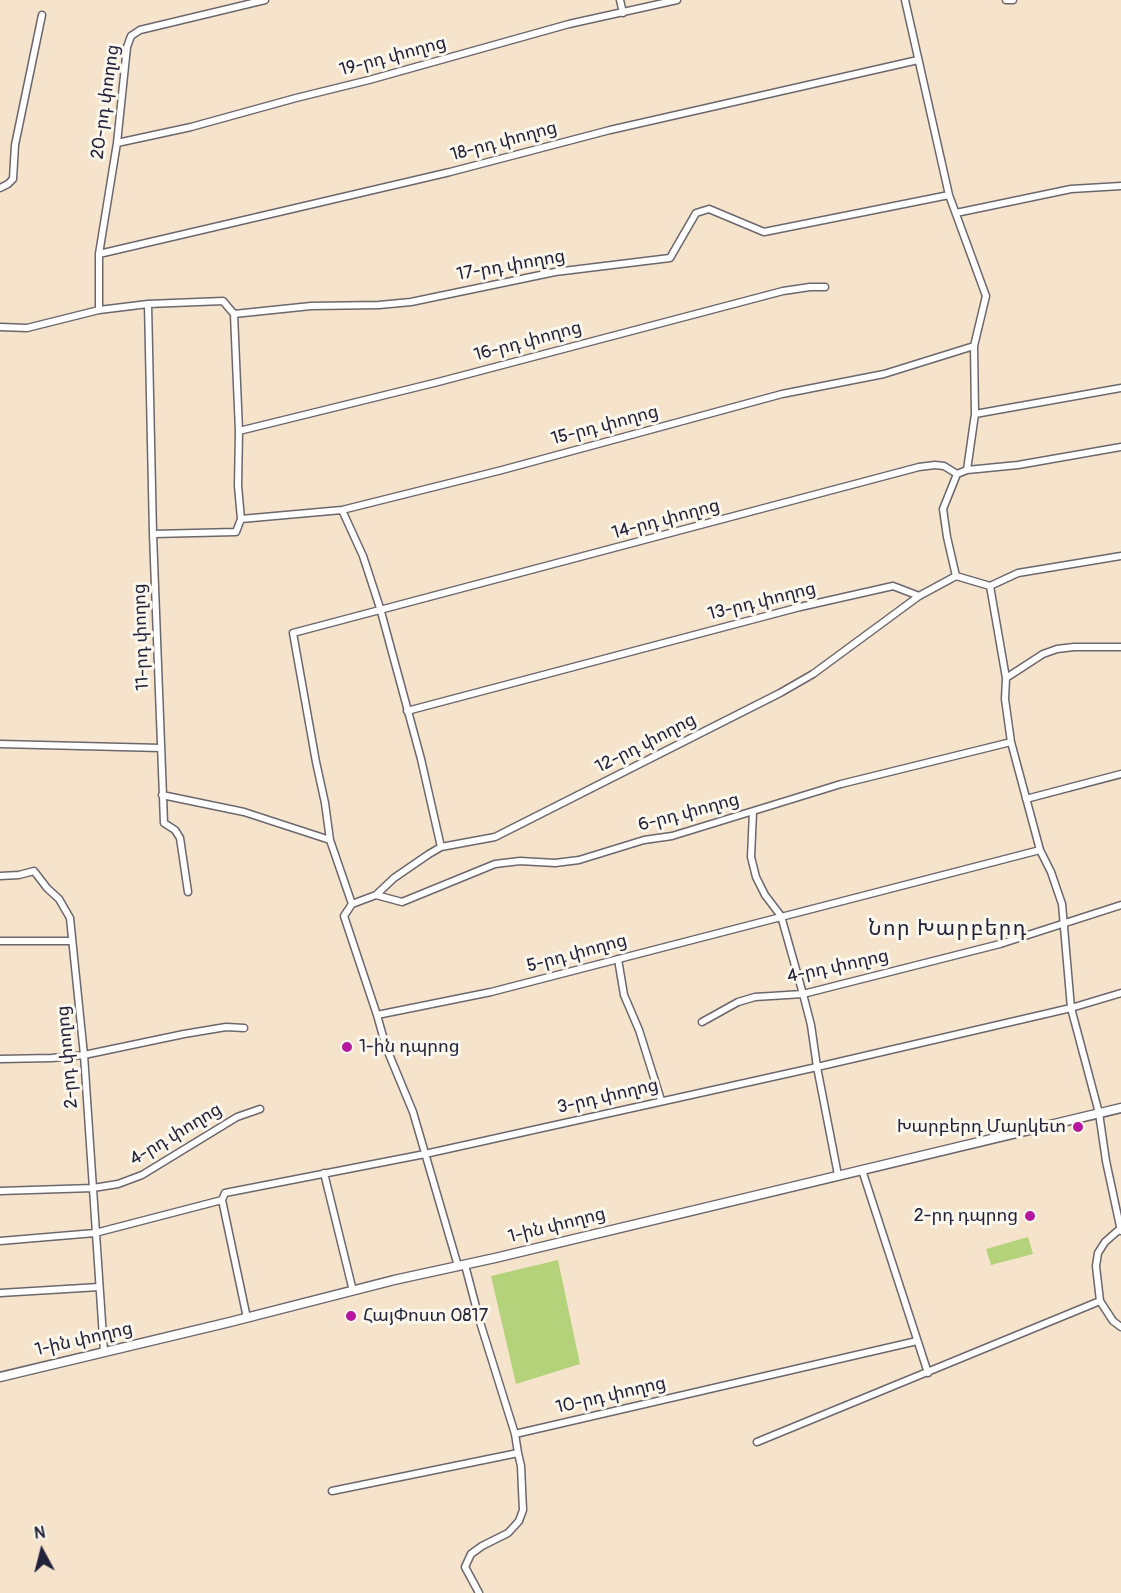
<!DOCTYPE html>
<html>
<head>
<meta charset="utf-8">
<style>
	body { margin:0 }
	#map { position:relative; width:1121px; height:1593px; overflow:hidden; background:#f5e4cb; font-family:Pangolin,sans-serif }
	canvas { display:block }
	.north { position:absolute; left:12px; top:1521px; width:60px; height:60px; -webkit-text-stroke:4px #fbf7ec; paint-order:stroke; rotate:353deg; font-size:16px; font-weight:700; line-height:24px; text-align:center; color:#22223b }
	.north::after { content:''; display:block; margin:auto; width:21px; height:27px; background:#22223b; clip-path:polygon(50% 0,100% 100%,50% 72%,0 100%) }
</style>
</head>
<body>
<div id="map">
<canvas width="1121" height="1593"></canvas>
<div class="north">N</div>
</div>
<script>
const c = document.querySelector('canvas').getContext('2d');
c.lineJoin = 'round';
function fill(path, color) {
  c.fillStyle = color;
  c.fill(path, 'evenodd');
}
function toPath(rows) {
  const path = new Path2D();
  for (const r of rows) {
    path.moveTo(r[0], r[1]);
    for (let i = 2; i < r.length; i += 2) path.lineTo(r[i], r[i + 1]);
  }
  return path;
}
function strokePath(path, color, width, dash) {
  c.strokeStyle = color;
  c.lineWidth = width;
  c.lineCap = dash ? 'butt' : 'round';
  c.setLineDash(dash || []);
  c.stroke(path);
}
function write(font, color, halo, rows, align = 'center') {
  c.font = font + ' Pangolin,"Noto Sans Armenian",sans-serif';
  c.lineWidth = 6;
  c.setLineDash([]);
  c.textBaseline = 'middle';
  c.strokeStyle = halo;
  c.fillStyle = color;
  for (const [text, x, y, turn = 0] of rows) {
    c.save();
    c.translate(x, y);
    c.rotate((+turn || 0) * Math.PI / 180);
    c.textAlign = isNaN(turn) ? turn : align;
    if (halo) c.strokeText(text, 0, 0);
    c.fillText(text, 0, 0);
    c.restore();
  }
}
const green = toPath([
	[1028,1237,1033,1254,991,1265,986,1249],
	[558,1260,580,1364,516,1384,491,1276]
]);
const minor = toPath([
	[620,0,623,13],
	[905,0,949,195,986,296,974,346,975,414,967,470],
	[1006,0,1013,0],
	[117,143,191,127,296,98,369,80,569,24,677,0],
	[0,188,8,184,13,179,15,145,42,15],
	[956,213,1071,189,1121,186],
	[99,254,450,172,610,130,918,60],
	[148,304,153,534,164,823,175,830,180,838,188,892],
	[99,310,99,254,117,143,127,47,131,36,140,30,265,0],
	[234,314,311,306,379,305,411,302,555,272,670,258,696,213,709,209,764,232,949,195],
	[0,327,27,328,99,310,148,304,223,301,234,314],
	[975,414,1121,388],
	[239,431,438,382,783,291,810,287,825,287],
	[342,510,363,556,380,608,421,759,441,847],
	[241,519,342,510,502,470,782,394,884,374,974,346],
	[153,534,236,532,241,519,238,486,239,431,234,314],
	[956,576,947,537,943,509,957,474,967,470,1018,465,1121,447],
	[990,586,1006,678,1005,699,1011,742,1040,850,1051,872,1062,904,1071,1008,1099,1113,1106,1161,1121,1231],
	[1006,678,1043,654,1057,649,1074,647,1121,647],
	[407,711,800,607,893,586,919,596],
	[0,744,161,748],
	[162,795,244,812,330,840],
	[1026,799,1121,774],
	[753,812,751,857,756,877,765,895,781,916,803,994,811,1025,817,1067,838,1175],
	[0,876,19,875,34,871,47,888,59,899,70,918,84,1055,104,1352],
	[376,895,402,902,495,864,520,861,555,863,579,860,644,840,672,836,841,784,1011,742],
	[352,904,330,840,325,803,316,762,293,633,919,467,935,465,944,466,957,474],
	[0,941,71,941],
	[618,959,624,995,639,1030,661,1100],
	[377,1015,344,916,352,904,376,895,394,878,429,854,441,847,495,837,780,693,813,674,919,596,956,576,990,586,1018,573,1121,556],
	[702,1022,738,1002,755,997,803,994,1000,944,1121,905],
	[0,1059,52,1058,84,1055,184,1034,226,1027,244,1028],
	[862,1170,928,1373],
	[324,1173,353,1291],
	[0,1191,93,1188,118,1184,142,1175,237,1117,260,1109],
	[1121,1228,1105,1242,1098,1253,1096,1266,1100,1301,1113,1321,1121,1327],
	[0,1241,95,1233,222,1200],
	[458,1266,413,1112,386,1047,377,1015,491,992,1040,850],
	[0,1293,99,1287],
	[247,1318,222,1200,225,1193,425,1154,817,1067,1071,1008,1121,993],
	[515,1434,917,1341],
	[757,1442,1100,1301],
	[332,1491,518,1453,515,1434,480,1322,465,1265],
	[479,1593,465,1567,471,1554,482,1546,508,1533,519,1521,523,1510,522,1489,521,1466,518,1453]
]);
const secondary = toPath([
	[0,1377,230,1322,394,1280,495,1258,1121,1108]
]);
const markers = [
	[347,1047,6,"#b5179e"],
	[1078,1127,6,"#b5179e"],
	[1030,1216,6,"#b5179e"],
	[351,1316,6,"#b5179e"]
];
const streetNames = [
	["19-րդ փողոց",393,57,-15],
	["20-րդ փողոց",106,102,-82],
	["18-րդ փողոց",504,142,-15],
	["17-րդ փողոց",511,266,-10],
	["16-րդ փողոց",528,342,-15],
	["15-րդ փողոց",605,426,-15],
	["14-րդ փողոց",666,520,-15],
	["13-րդ փողոց",762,602,-14],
	["11-րդ փողոց",142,637,-92],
	["12-րդ փողոց",646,744,-27],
	["6-րդ փողոց",689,813,-15],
	["5-րդ փողոց",577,954,-15],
	["4-րդ փողոց",838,967,-12],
	["2-րդ փողոց",68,1057,-95],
	["3-րդ փողոց",608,1097,-13],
	["4-րդ փողոց",176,1135,-31],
	["1-ին փողոց",557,1226,-14],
	["1-ին փողոց",84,1340,-13],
	["10-րդ փողոց",611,1396,-13]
];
const poiNames = [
	["1-ին դպրոց",359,1047],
	["Խարբերդ Մարկետ",1066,1127,"right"],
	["2-րդ դպրոց",1018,1216,"right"],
	["ՀայՓոստ 0817",363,1316]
];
const quarterNames = [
	["Նոր Խարբերդ",948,930]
];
fill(green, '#b3d279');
strokePath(minor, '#6c666d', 9);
strokePath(secondary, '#6c666d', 11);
strokePath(minor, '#fff', 6);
strokePath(secondary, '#fff', 8);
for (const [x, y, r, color] of markers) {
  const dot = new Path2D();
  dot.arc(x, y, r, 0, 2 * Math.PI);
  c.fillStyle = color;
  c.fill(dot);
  strokePath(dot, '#fbf7ec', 2);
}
write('18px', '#22223b', '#fbf7ec', streetNames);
write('18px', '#22223b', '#fbf7ec', poiNames, 'left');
c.letterSpacing = '1.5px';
write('21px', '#22223b', '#fbf7ec', quarterNames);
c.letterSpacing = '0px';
</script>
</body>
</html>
